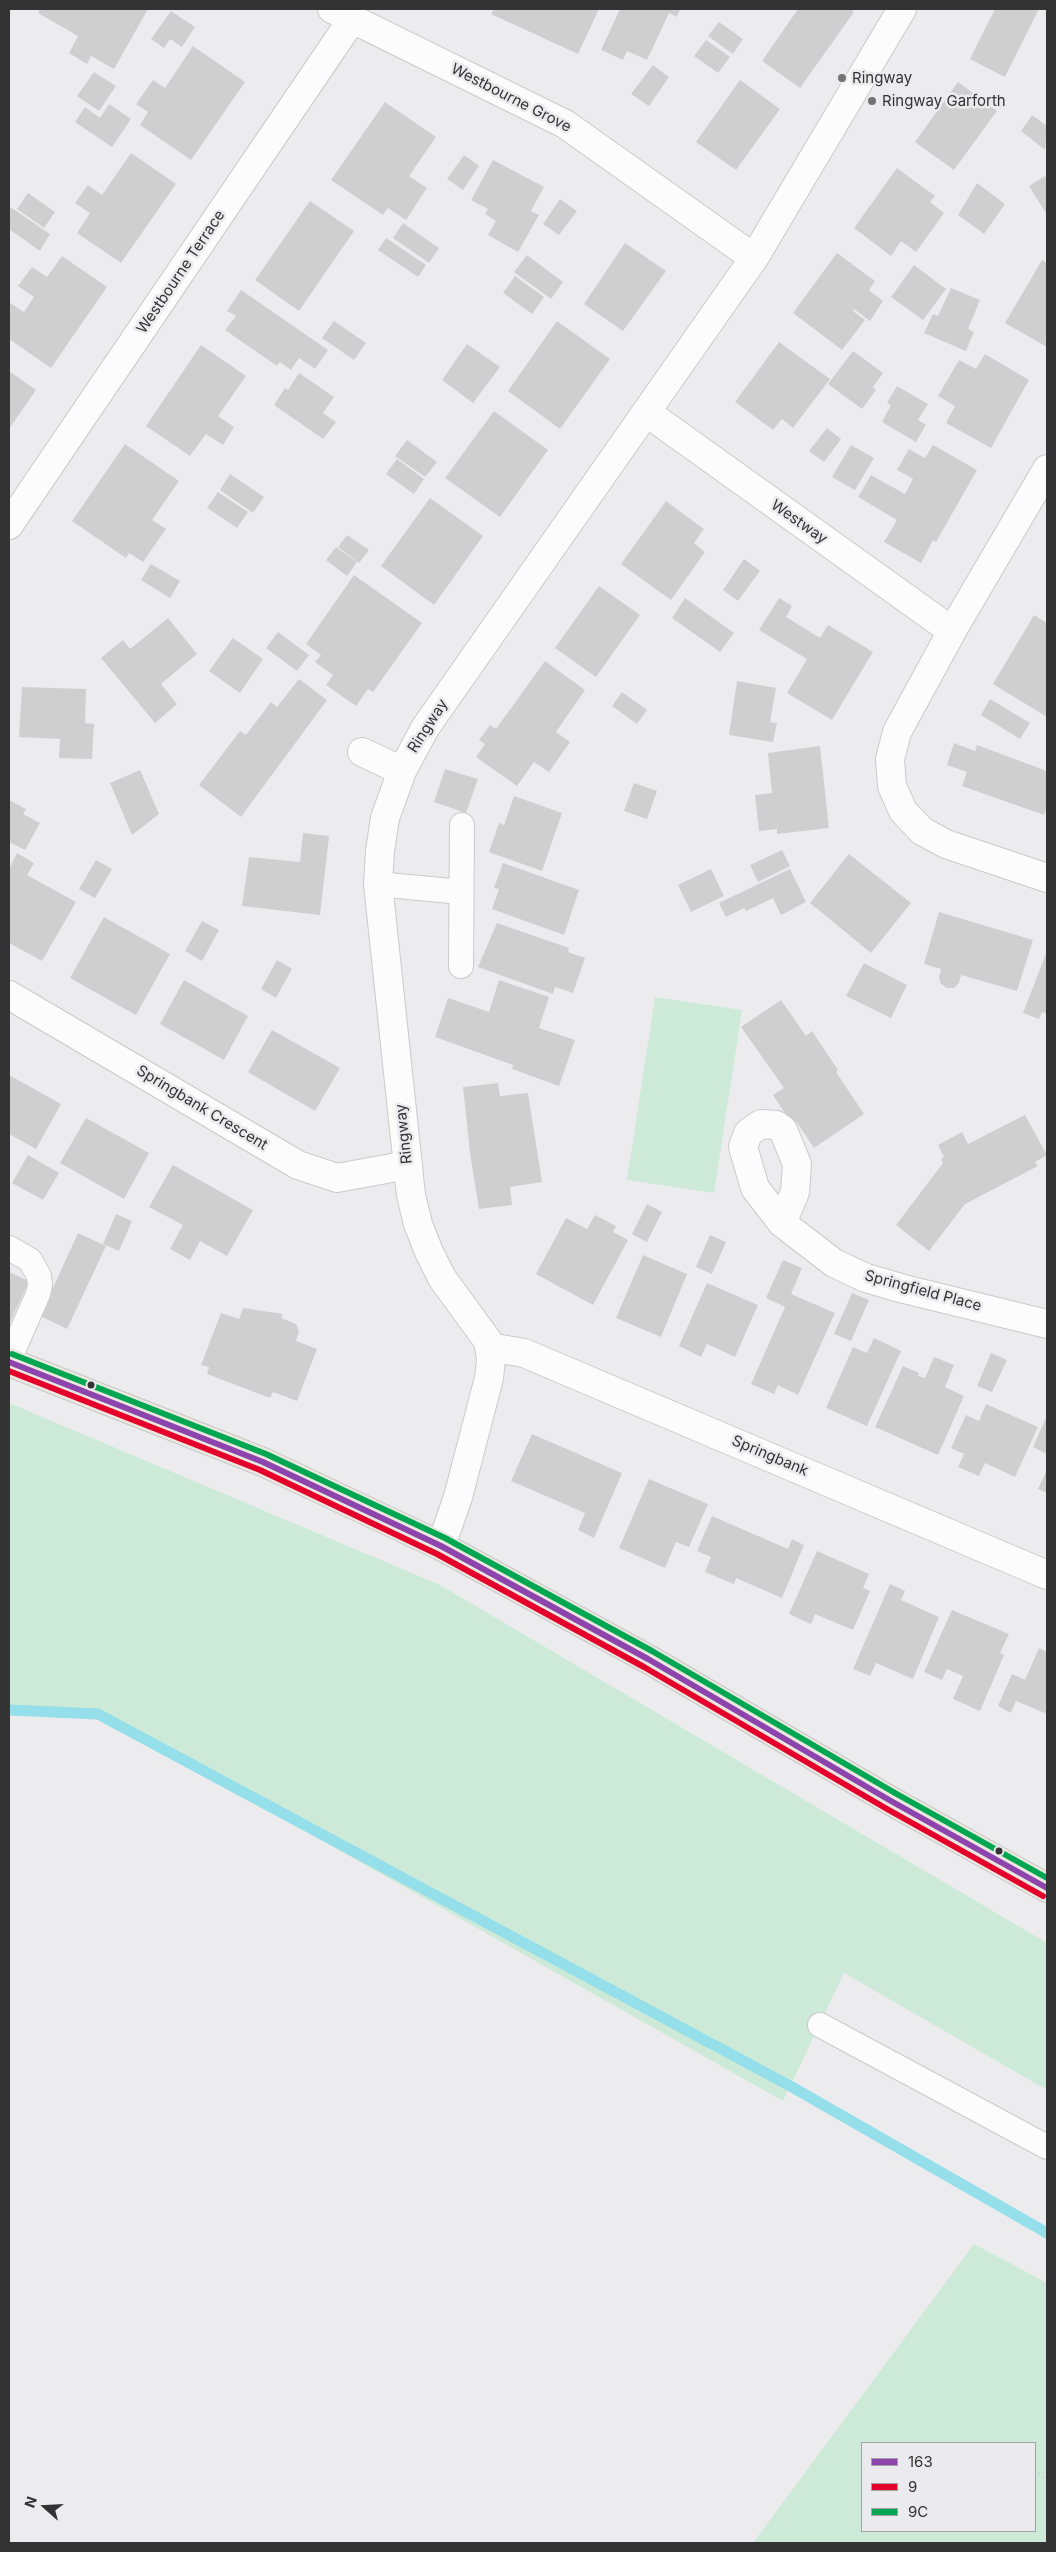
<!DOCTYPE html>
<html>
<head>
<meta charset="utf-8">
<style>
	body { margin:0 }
	#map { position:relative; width:1056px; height:2552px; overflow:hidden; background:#ececee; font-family:Inter,sans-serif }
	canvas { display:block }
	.frame { position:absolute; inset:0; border:10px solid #333334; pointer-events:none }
	.legend { position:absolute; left:861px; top:2442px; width:175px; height:90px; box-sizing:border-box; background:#ebebef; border:1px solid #a1a1a4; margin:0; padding:6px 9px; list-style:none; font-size:15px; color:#333334 }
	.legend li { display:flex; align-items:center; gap:10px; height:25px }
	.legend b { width:25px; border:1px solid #a1a1a4 }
	.north { position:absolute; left:20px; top:2482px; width:50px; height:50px; -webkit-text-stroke:4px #ebebef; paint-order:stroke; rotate:289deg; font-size:14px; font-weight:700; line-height:20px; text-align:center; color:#333334 }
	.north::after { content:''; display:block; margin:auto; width:18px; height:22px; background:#333334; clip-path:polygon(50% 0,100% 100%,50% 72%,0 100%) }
</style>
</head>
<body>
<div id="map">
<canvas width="1056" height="2552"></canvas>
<div class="frame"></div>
<ul class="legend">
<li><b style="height:6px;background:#8e44ad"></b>163</li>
<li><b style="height:6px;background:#e4002b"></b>9</li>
<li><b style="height:6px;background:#00a651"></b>9C</li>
</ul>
<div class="north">N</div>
</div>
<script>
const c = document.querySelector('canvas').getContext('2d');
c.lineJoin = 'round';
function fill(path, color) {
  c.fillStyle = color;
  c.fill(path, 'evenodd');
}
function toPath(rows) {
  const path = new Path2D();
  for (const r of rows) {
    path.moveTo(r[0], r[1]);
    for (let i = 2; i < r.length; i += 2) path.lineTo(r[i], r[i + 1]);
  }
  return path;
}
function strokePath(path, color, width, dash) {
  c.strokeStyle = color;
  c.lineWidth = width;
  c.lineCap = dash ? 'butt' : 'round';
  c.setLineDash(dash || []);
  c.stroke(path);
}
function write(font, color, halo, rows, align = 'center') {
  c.font = font + ' Inter,sans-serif';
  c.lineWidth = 5;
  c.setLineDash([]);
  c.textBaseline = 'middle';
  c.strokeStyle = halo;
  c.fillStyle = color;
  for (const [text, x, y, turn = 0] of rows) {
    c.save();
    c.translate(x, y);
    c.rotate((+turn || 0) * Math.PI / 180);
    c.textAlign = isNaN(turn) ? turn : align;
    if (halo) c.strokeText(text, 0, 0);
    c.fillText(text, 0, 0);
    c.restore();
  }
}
const green = toPath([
	[655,997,742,1010,714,1193,627,1180],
	[9,1403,440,1585,1047,1943,1047,2090,844,1973,783,2101,98,1714,9,1710],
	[974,2244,1047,2283,1047,2543,753,2543],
	[862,2443,1035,2443,1035,2531,862,2531]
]);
const stream = toPath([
	[9,1710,98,1714,792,2087,1047,2233]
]);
const building = toPath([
	[40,9,148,9,114,69,91,56,87,64,69,53,78,36,38,13],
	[494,9,599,9,578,54,491,14],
	[620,9,680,9,677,17,669,13,647,60,627,51,623,60,601,50],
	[798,9,850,9,854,12,800,88,762,61],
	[995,9,1039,9,1005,77,970,59],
	[171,11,195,27,182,47,170,39,164,48,151,39],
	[719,22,743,39,733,54,708,36],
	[706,40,730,57,718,73,694,56],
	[193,46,245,82,191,160,140,125,148,112,136,104,153,80,165,88],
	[653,65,669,77,649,106,631,94],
	[94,72,116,86,99,111,77,96],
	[740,80,780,109,736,170,696,142],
	[958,82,997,111,954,170,915,142],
	[385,102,436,137,409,176,427,188,406,220,388,208,383,215,331,180],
	[109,104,131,119,112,147,75,122,85,107,100,118],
	[1032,115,1047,126,1045,150,1021,131],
	[131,153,176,184,121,263,77,233,90,213,75,203,88,185,102,195],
	[464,155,479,166,463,190,447,179],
	[493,160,544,187,531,211,539,215,518,252,488,235,496,221,485,214,488,209,471,200],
	[897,168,935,196,930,202,944,213,916,252,901,241,891,256,854,228],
	[1045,176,1047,180,1047,215,1029,186],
	[977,183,1005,204,984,234,958,215],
	[28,193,55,212,44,228,17,209],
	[560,199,577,211,559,235,543,224],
	[310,201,354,231,299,311,255,280],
	[9,206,50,234,40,251,9,229],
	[403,223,439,248,429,263,393,238],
	[386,238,426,265,418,277,378,250],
	[625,243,666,271,623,331,584,304],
	[837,253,875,281,869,290,883,301,870,321,854,309,853,311,865,320,842,350,793,313],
	[527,255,563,282,551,299,514,272],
	[62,256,107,287,51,368,9,339,9,302,24,312,34,297,18,286,32,267,47,277],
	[1042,260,1047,263,1047,347,1005,323],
	[914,265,946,289,923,320,891,297],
	[515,276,544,297,532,314,503,293],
	[951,288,980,300,968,329,974,332,966,351,924,333,933,314,938,316],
	[241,290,328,350,315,369,299,358,291,370,280,362,277,366,225,330,236,316,227,311],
	[334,321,366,343,354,360,322,338],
	[557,321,610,359,560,429,508,391],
	[779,342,830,379,793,428,782,419,773,430,735,402],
	[467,344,500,367,473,403,442,380],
	[201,345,246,376,218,416,234,427,223,445,206,434,190,456,146,426],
	[853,351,883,373,873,387,876,390,862,409,828,384],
	[985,354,1029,380,991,448,946,423,955,406,938,396,959,360,976,369],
	[9,371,36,390,9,429],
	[299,373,334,397,323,413,336,422,323,439,274,405,285,388,288,390],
	[897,386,928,404,918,420,926,425,916,442,882,422,891,405,887,403],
	[494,411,548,450,500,517,445,478],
	[827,428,841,439,824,462,809,451],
	[407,440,437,462,425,477,395,456],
	[125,444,179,481,152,520,166,529,143,562,129,553,126,558,72,521],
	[851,445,874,458,855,490,832,477],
	[933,445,977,470,936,542,933,540,921,563,884,542,897,520,858,497,871,475,905,494,913,479,897,470,909,449,925,458],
	[397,459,424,479,414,494,386,474],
	[230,474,264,497,253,513,220,490],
	[218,492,248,512,237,528,207,508],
	[430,498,483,536,434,605,381,566],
	[666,501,704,529,694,543,705,552,671,600,621,564],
	[347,535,369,550,359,563,338,547],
	[336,547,357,562,347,576,326,560],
	[744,559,760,571,738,601,723,590],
	[151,564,180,581,170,598,141,580],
	[354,575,422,623,373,692,368,689,356,706,326,685,333,675,315,662,321,655,306,644],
	[599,586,640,615,596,677,555,648],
	[685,598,734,633,720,652,672,618],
	[779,598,792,606,786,617,820,638,828,625,873,652,832,720,787,693,807,659,759,630],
	[1034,615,1047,623,1047,717,993,684],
	[168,618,197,654,161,684,177,704,155,723,101,658,123,640,130,649],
	[278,632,309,655,297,671,266,648],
	[233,638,263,659,240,693,209,671],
	[545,661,585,690,556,732,570,742,549,772,534,762,517,786,476,757,485,744,479,740,490,725,496,729],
	[299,679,327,700,241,817,199,785,240,731,246,735,271,702,277,707],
	[737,681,776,688,770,722,777,723,773,742,729,735],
	[22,687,86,689,85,723,94,724,92,759,59,758,60,739,19,737],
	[622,692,647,710,637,724,612,706],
	[990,699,1030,723,1020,739,981,715],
	[954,743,975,751,977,745,1047,771,1047,808,1044,815,962,786,967,772,947,765],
	[820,746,829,828,777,834,777,829,759,831,755,795,772,793,768,753],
	[445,769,478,779,466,813,434,802],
	[140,770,159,814,132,835,110,783],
	[634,783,657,791,647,819,624,811],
	[514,796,562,813,542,871,489,852,499,823,504,825],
	[9,800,26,809,23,814,40,823,25,850,9,842],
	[303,833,329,836,320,915,242,906,249,857,300,862],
	[782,850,790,866,758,882,750,865],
	[17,853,34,863,27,875,76,902,42,961,9,943,9,869],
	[849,854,911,903,871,953,810,903],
	[96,860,112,869,95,898,79,889],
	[503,863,579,890,564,935,492,909,499,889,494,888],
	[711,869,724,896,691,912,678,885],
	[790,869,806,902,781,915,773,898,746,911,744,908,726,917,719,903],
	[939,912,1033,940,1017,991,961,975,959,983,954,988,947,988,941,984,939,978,941,969,924,964],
	[104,917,170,954,136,1015,70,978],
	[202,921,219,930,202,961,185,951],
	[497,923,569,948,568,952,585,958,573,993,555,987,553,994,478,967],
	[1047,951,1047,1014,1042,1012,1039,1019,1023,1013],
	[277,960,292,969,276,998,261,989],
	[864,963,907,985,891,1018,846,996],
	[184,980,248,1016,224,1060,160,1024],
	[499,980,549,997,539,1028,575,1040,559,1086,512,1069,513,1065,435,1037,448,998,489,1012],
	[781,1000,806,1036,812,1031,838,1070,836,1072,864,1114,814,1148,796,1121,792,1124,773,1095,784,1088,741,1027],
	[272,1030,340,1068,315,1111,248,1072],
	[9,1075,61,1104,36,1149,9,1134],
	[498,1083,500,1096,528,1093,542,1182,510,1187,512,1205,479,1209,470,1153,463,1087],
	[1025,1115,1047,1155,1035,1162,1038,1166,965,1204,929,1251,896,1225,943,1163,941,1159,944,1157,938,1145,962,1132,968,1144],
	[86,1118,149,1153,124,1199,60,1163],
	[28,1155,59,1173,43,1200,12,1183],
	[173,1165,253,1210,227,1256,200,1241,190,1260,170,1249,183,1225,149,1207],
	[647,1204,662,1212,647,1242,632,1234],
	[116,1214,132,1221,119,1251,103,1244],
	[595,1215,616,1226,613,1232,628,1240,593,1305,536,1274,566,1218,587,1229],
	[78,1233,106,1246,67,1329,40,1316],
	[710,1235,726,1242,712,1274,696,1267],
	[643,1255,687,1274,661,1337,616,1318],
	[783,1260,802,1268,791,1294,835,1313,798,1395,778,1385,774,1394,751,1384,785,1307,766,1298],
	[9,1272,29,1281,9,1325],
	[707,1283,758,1305,735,1357,707,1344,701,1357,679,1346],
	[852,1293,869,1300,851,1341,834,1334],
	[243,1308,283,1314,281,1318,296,1324,299,1331,296,1341,317,1349,297,1401,273,1392,270,1398,207,1374,209,1367,201,1365,221,1313,239,1319],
	[874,1338,901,1351,867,1426,826,1408,853,1347,867,1353],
	[991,1353,1007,1360,992,1392,977,1386],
	[934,1357,954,1365,945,1387,964,1396,938,1455,875,1427,903,1366,919,1373,918,1376,925,1378],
	[986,1404,1038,1427,1015,1477,985,1463,979,1476,958,1467,964,1454,951,1448,966,1415,979,1421],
	[1047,1415,1047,1454,1033,1447],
	[532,1434,622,1473,594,1538,578,1530,585,1513,511,1481],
	[1047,1469,1047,1493,1038,1489],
	[649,1479,708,1504,689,1547,676,1542,665,1568,619,1548],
	[712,1516,788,1549,792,1539,804,1545,782,1598,736,1578,734,1584,705,1572,711,1557,697,1551],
	[817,1551,869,1574,863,1588,870,1591,853,1630,815,1614,811,1624,789,1614],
	[890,1584,905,1591,901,1600,939,1617,913,1679,876,1663,870,1676,853,1669],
	[952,1610,1009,1634,1000,1653,1004,1655,980,1711,953,1699,963,1676,947,1669,942,1680,924,1672],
	[1039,1648,1047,1652,1047,1714,1016,1701,1011,1713,998,1706,1012,1674,1025,1680]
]);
const path = toPath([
	[1035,2470,1047,2481]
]);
const service = toPath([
	[378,884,461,892],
	[461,966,462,825],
	[9,1248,30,1260,39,1276,40,1285,38,1294,9,1360],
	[820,2025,1047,2147]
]);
const minor = toPath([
	[332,9,565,124,754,258],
	[646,412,952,631],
	[1047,469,952,631,897,732,890,759,892,786,903,811,922,831,946,844,1047,878],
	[9,525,353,18],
	[362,752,402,771],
	[9,995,298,1165,337,1178,408,1165],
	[782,1223,795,1192,797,1164,783,1130,776,1125,761,1124,748,1133,743,1147,755,1188,782,1223,834,1263,866,1278,904,1289,1047,1324],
	[489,1347,524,1353,1047,1575],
	[441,1546,458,1497,489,1378,491,1359,488,1341,442,1278,429,1252,418,1224,411,1195,378,884,380,851,385,818,402,771,425,728,754,258,902,9]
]);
const primary = toPath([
	[9,1362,263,1462,441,1546,648,1659,891,1801,1047,1888]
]);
const bus1 = toPath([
	[9,1362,263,1462,441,1546,648,1659,891,1801,1047,1888]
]);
const bus2 = toPath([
	[9,1371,260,1470,437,1554,644,1667,887,1809,1043,1896]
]);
const bus3 = toPath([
	[12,1354,266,1454,445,1538,652,1651,895,1793,1047,1878]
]);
const markers = [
	[842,78,5,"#747475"],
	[872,101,5,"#747475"],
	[91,1385,4.5,"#333334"],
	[999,1851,4.5,"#333334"]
];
const poiNames = [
	["Ringway",852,78],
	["Ringway Garforth",882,101]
];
const streetNames = [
	["Westbourne Grove",511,98,27],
	["Westbourne Terrace",181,272,-56],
	["Westway",799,522,35],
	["Ringway",428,726,-57],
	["Springbank Crescent",202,1108,31],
	["Ringway",404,1134,-96],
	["Springfield Place",923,1291,15],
	["Springbank",770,1456,23]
];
fill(green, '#cde9d7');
strokePath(stream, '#95dfea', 11);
fill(building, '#d0cfd0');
strokePath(service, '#cacacc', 26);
strokePath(minor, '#cacacc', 30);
strokePath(primary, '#c7c7c8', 30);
strokePath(path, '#ccc', 3, [1, 4]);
strokePath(service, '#fcfcfc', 24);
strokePath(minor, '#fcfcfc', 28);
strokePath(primary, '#ece8e0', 28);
strokePath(bus1, '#8e44ad', 6);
strokePath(bus2, '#e4002b', 6);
strokePath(bus3, '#00a651', 6);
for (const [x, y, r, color] of markers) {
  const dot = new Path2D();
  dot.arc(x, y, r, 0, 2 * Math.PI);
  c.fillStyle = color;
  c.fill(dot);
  strokePath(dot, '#ebebef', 2);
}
write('15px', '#333334', '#ebebef', poiNames, 'left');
write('15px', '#333334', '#ebebef', streetNames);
</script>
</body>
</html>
